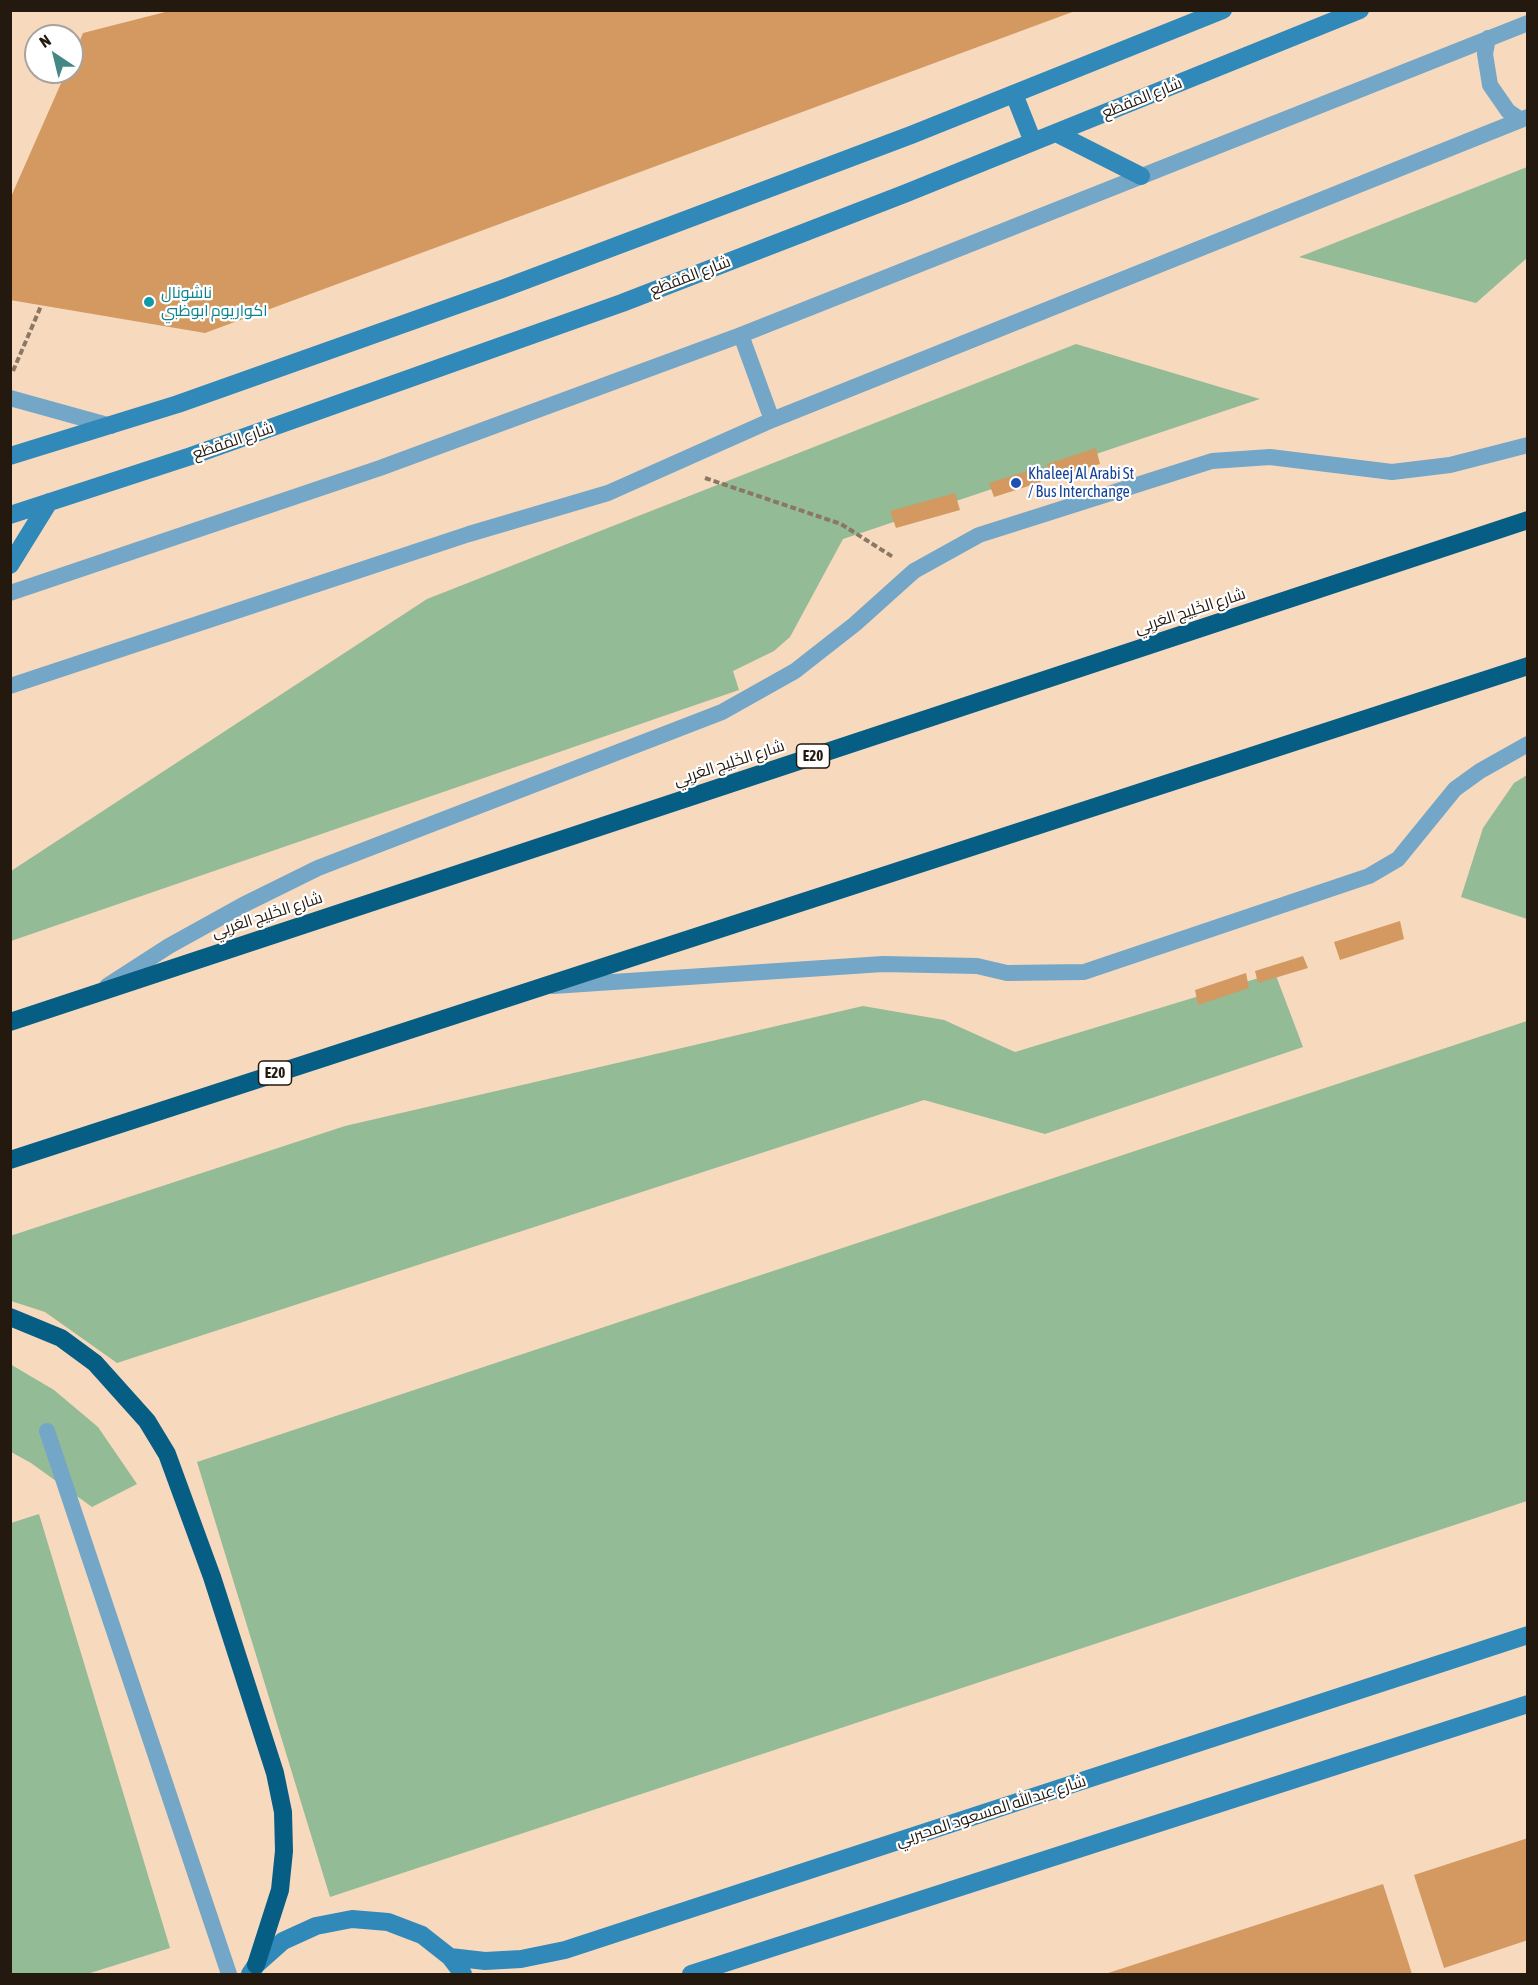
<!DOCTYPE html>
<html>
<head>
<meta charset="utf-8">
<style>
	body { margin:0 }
	#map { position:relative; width:1538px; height:1985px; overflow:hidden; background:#f7d9be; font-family:"Asap Condensed",sans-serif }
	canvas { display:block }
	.frame { position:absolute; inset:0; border:12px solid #23190f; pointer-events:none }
	.north { position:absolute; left:24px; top:24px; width:60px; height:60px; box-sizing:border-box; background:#fff; border:2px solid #a7a39f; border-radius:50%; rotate:325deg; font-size:16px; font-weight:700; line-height:24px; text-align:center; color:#23190f }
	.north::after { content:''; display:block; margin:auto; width:21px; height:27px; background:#428986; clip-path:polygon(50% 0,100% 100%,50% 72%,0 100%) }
</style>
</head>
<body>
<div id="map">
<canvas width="1538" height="1985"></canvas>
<div class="frame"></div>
<div class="north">N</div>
</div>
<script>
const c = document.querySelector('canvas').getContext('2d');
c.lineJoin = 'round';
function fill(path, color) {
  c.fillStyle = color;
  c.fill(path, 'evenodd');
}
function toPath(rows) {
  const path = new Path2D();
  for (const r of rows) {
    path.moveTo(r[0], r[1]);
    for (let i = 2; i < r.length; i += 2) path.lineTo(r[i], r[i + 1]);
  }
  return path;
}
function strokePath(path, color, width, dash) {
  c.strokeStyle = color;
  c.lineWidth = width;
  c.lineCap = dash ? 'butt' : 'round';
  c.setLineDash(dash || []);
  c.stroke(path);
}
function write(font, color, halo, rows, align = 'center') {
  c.font = font + ' "Asap Condensed",Cairo,sans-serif';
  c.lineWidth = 4.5;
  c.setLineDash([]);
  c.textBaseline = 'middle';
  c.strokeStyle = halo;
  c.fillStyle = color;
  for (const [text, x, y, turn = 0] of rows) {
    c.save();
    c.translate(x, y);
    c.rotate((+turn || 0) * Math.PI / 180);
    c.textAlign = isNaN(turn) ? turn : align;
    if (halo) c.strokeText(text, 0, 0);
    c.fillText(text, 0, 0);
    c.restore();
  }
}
const green = toPath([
	[1527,167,1527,258,1476,303,1299,257],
	[1076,344,1260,399,843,539,790,637,774,651,733,671,739,690,11,941,11,871,427,599],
	[1527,775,1527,919,1461,897,1483,828,1514,783],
	[1275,973,1303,1047,1045,1134,924,1100,117,1363,45,1312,11,1301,10,1236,345,1126,863,1006,944,1020,1015,1052],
	[1527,1021,1527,1501,330,1897,197,1462],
	[10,1364,54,1390,98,1427,137,1484,92,1507,31,1463,11,1452],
	[39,1514,170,1948,87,1974,11,1974,11,1523]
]);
const building = toPath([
	[173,10,1075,10,1075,11,205,333,10,300,10,199,66,72,72,72,72,59,83,33],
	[1096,448,1100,464,1051,479,1047,464],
	[1037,468,1041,482,994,497,989,483],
	[955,493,960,510,896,528,890,511],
	[1400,921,1404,939,1340,960,1334,942],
	[1303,956,1308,968,1258,983,1255,971],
	[1246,973,1249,988,1198,1005,1195,990],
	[1528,1838,1528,1940,1444,1968,1414,1875],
	[1383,1884,1412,1974,1105,1974]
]);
const path = toPath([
	[13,371,41,306],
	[705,478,841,524,893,557]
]);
const lane = toPath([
	[1488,38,1485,54,1490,85,1508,111,1521,120],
	[741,335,772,420],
	[10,398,111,426],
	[10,593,380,468,741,335,1528,23],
	[10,686,469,534,608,493,772,420,1528,117],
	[107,986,169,946,243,905,318,868,722,712,795,671,855,624,914,571,979,535,1212,461,1270,457,1392,472,1450,465,1528,445],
	[553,986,883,964,977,966,1007,973,1084,972,1369,876,1398,859,1455,789,1480,771,1528,744],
	[47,1431,229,1974]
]);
const secondary = toPath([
	[1014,94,1033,142],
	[1056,133,1141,176],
	[10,456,178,404,502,289,911,135,1223,10],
	[10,515,191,456,622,303,904,194,1360,10],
	[10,565,49,502],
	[450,1957,485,1961,521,1959,565,1950,1528,1635],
	[250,1974,256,1965,283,1941,316,1926,352,1919,388,1922,422,1935,450,1957,463,1974],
	[691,1974,1528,1704]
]);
const highway = toPath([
	[10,1022,1528,520],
	[10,1160,1528,666],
	[10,1317,61,1338,95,1363,147,1421,167,1454,212,1577,275,1773,283,1812,284,1851,280,1890,256,1965]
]);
const markers = [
	[149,302,6,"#0f9aa8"],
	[1016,483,6,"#1a4fb4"]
];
const shields = [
	[813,756,33],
	[275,1073,33]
];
const shieldNames = [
	["E20",813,756],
	["E20",275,1073]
];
const streetNames = [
	["شارع المَقطَع",1142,98,-22],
	["شارع المَقطَع",690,276,-21],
	["شارع المَقطَع",233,441,-19],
	["شارع الخَلِيج العَربِي",1190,611,-18],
	["شارع الخَلِيج العَربِي",729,763,-18],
	["شارع الخَلِيج العَربِي",267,915,-18],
	["شارع عبدالله المسعود المحيربي",991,1811,-18]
];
const cultureNames = [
	["ناشونال",161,293],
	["اكواريوم ابوظبي",161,311]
];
const transitNames = [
	["Khaleej Al Arabi St",1028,474],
	["/ Bus Interchange",1028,492]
];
fill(green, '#93bb96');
fill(building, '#d39960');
strokePath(path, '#8a7764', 4, [6, 3]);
strokePath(lane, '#73a6c7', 16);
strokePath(secondary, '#3189b9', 18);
strokePath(highway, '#075e85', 18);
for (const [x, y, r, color] of markers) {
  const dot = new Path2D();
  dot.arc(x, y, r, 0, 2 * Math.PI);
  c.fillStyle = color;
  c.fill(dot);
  strokePath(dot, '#fff', 2);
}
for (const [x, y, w] of shields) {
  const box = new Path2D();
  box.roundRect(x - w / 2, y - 12, w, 24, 4.5);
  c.fillStyle = '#fff';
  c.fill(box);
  strokePath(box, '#23190f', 1.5);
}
write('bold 15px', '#23190f', null, shieldNames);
write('16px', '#23190f', '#fff', streetNames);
write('16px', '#0d838f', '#fff', cultureNames, 'left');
write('16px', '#164399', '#fff', transitNames, 'left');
</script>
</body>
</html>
